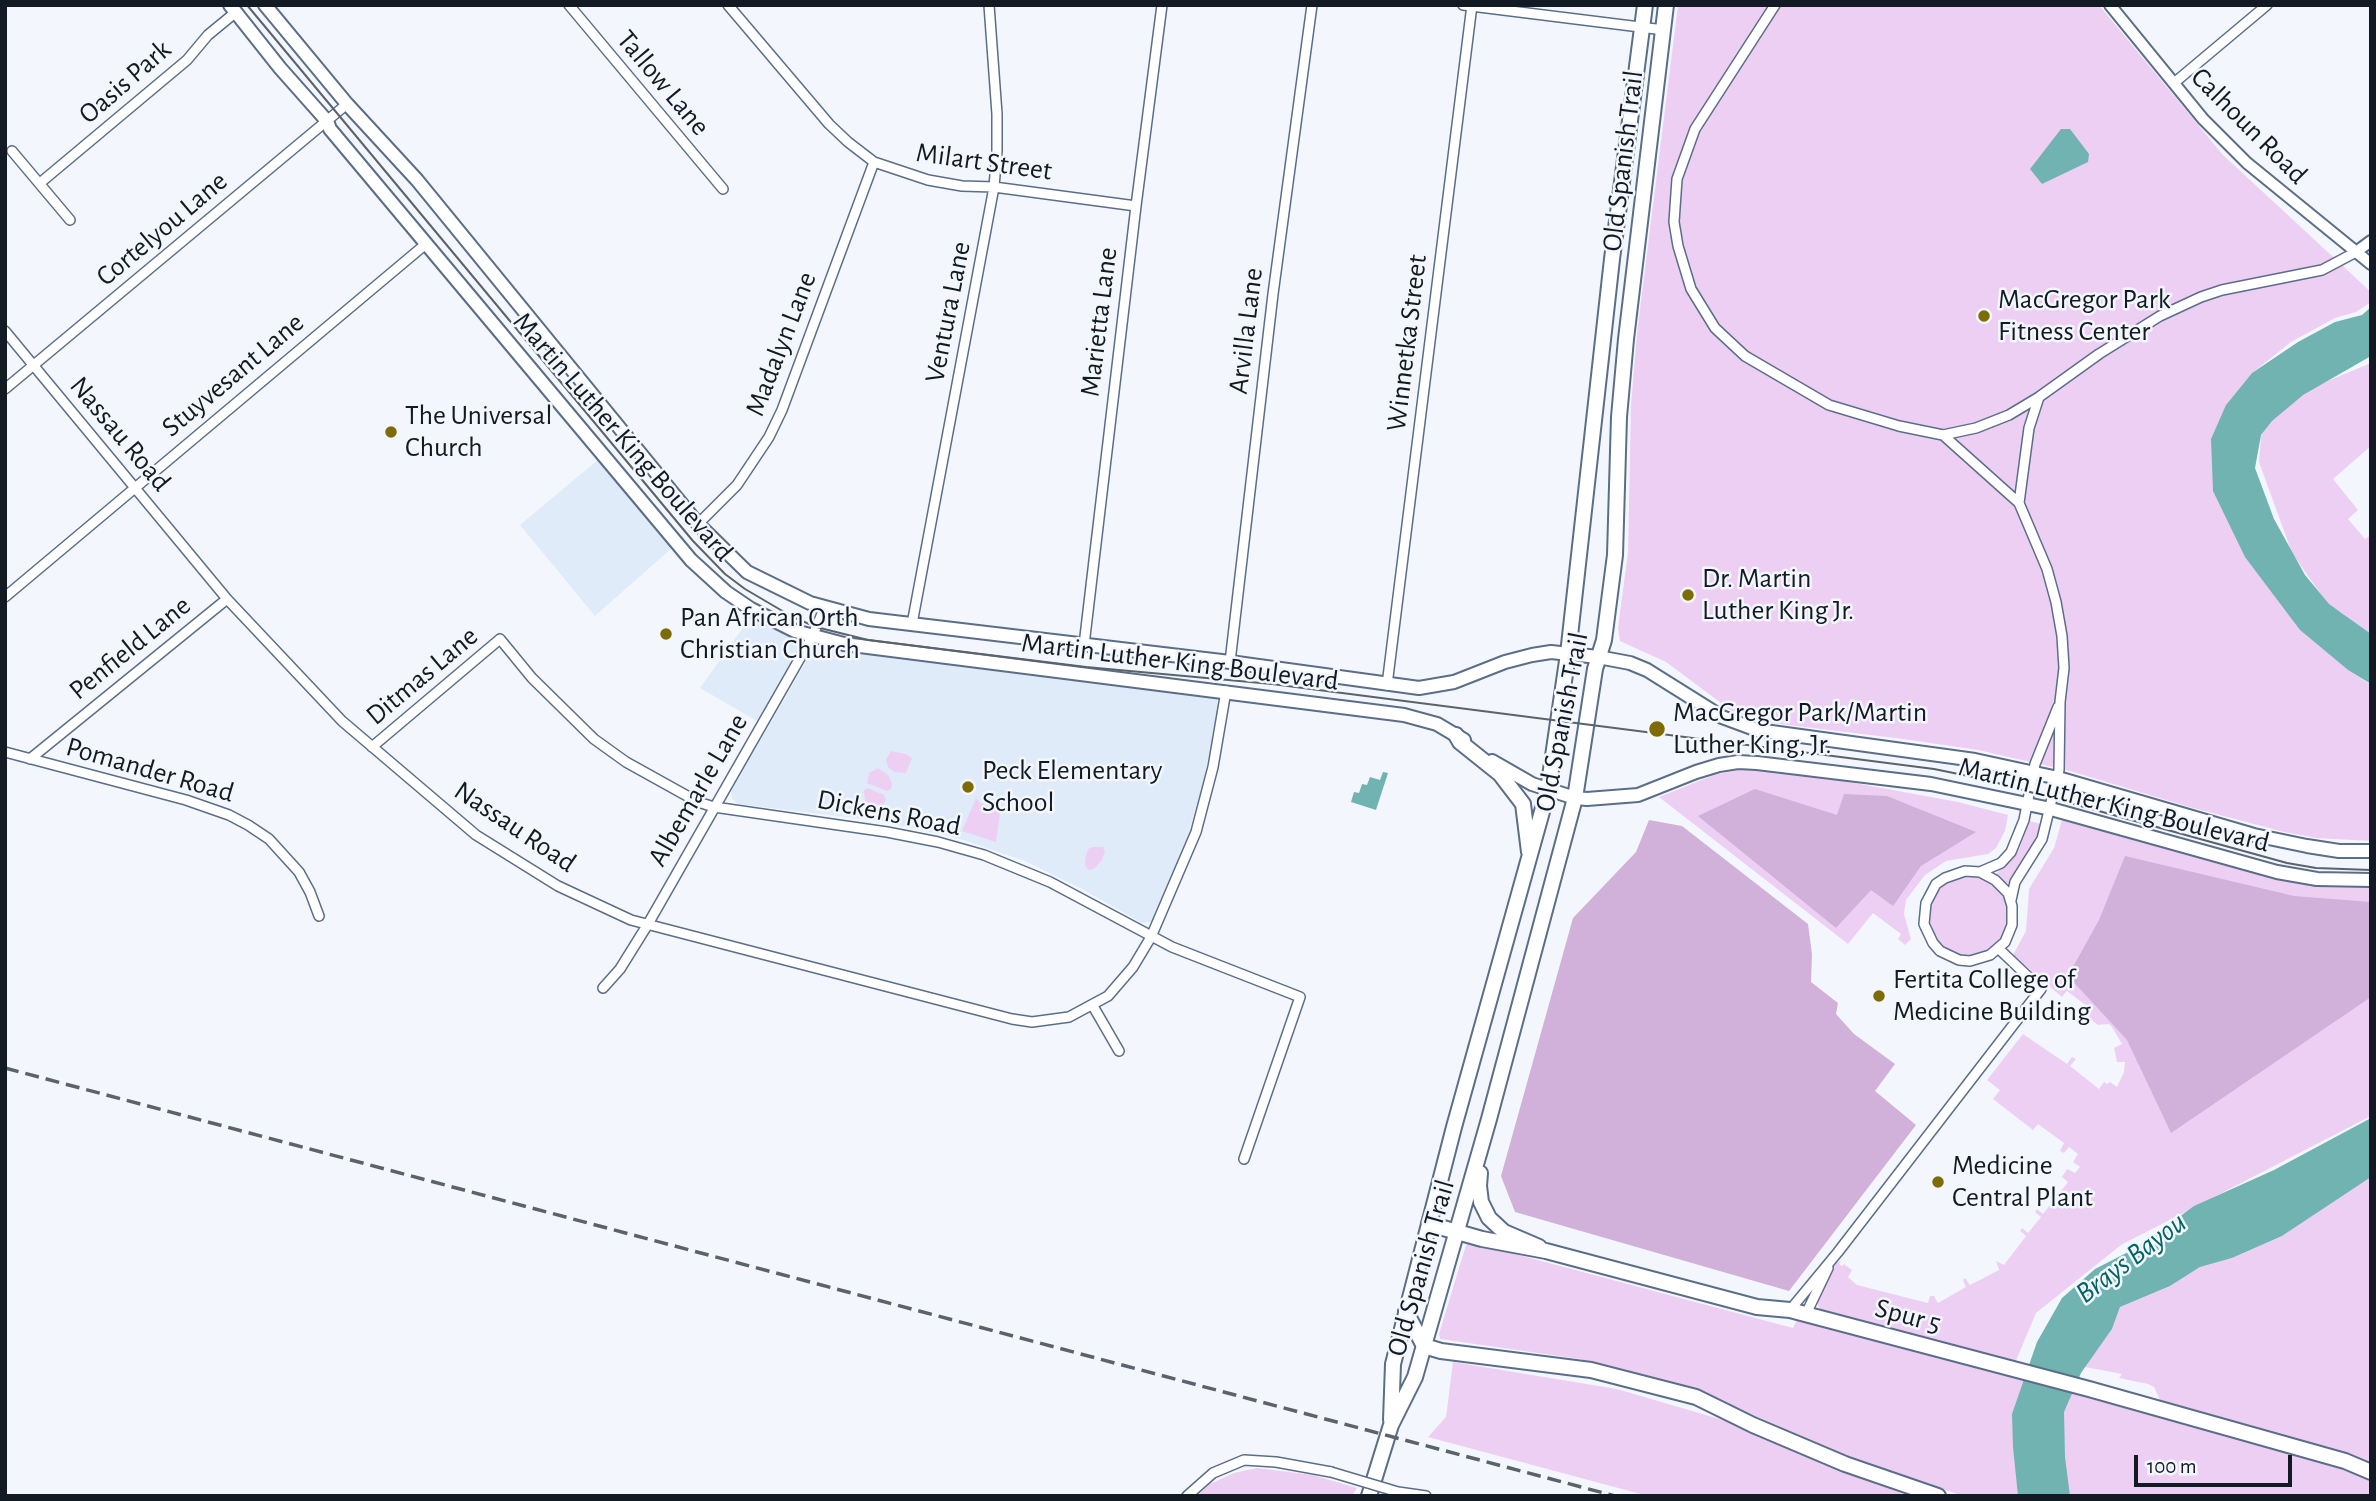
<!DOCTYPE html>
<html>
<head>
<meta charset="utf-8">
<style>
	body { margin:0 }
	#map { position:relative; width:2376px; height:1501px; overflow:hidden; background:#f3f7fd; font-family:"Alegreya Sans",sans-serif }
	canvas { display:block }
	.frame { position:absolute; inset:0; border:7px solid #121a24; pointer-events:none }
	.scale { position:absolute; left:2134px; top:1455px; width:158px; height:32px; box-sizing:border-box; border:4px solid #121a24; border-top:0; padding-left:9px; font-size:21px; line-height:24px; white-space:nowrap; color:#121a24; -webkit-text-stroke:5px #f3f7fd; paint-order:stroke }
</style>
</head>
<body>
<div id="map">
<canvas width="2376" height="1501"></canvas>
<div class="frame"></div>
<div class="scale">100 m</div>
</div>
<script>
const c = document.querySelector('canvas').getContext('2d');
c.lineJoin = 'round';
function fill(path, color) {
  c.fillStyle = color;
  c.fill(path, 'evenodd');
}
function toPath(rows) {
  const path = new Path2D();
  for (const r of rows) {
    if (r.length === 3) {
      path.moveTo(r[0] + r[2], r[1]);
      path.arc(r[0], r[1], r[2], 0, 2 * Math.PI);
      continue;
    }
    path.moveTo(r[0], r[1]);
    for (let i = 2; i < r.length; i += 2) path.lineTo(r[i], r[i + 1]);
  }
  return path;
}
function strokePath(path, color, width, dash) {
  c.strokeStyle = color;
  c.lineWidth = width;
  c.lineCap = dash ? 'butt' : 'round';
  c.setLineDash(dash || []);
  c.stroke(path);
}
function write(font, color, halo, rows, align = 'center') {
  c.font = font + ' "Alegreya Sans",sans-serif';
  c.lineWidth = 5;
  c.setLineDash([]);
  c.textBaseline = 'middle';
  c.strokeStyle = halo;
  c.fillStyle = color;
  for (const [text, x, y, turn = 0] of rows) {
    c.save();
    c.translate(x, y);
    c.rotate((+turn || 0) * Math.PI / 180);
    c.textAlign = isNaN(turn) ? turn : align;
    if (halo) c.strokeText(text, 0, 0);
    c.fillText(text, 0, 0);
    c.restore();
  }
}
const built = toPath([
	[599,459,672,548,595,616,520,525],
	[751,616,794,638,798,644,797,651,757,721,700,688],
	[822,647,1014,673,1211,697,1217,700,1218,707,1203,783,1186,842,1151,922,1142,923,1082,889,1025,861,957,838,879,821,738,804,732,799,731,791,811,653]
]);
const green = toPath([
	[1678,5,2099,5,2223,155,2371,292,2371,302,2356,312,2335,318,2291,342,2252,373,2226,405,2300,630,2348,670,2371,685,2371,841,2316,838,2284,832,2186,806,2070,771,1978,750,1903,739,1764,722,1733,712,1666,662,1620,641,1618,628,1628,552,1631,405,1637,333],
	[2371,363,2371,446,2333,479,2358,510,2348,519,2365,539,2371,535,2371,636,2341,612,2329,606,2292,553,2259,462,2261,436,2277,410,2304,391],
	[891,751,906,754,912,758,906,773,894,772,888,767,886,760],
	[878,768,889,776,892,784,891,789,887,791,867,783,869,773],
	[1743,769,1778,771,1833,779,1958,802,2008,815,2005,831,1996,848,1988,854,1946,861,1925,875,1906,900,1904,914,1911,939,1905,945,1898,939,1901,934,1873,913,1848,944,1659,797,1714,775],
	[868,788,884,795,886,800,880,810,871,806,865,800,864,790],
	[976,798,981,804,1001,806,996,842,962,831],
	[2062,820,2287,879,2343,886,2371,886,2371,1116,2121,1245,2036,1313,2015,1363,1823,1312,1818,1306,1817,1296,1835,1263,1841,1261,1839,1264,1842,1266,1844,1264,1852,1270,1848,1277,1857,1285,1928,1303,1930,1296,1934,1296,1938,1303,1966,1287,1963,1280,1965,1278,1970,1285,1999,1270,1996,1261,2004,1265,2026,1236,2020,1231,2022,1228,2028,1233,2041,1217,2035,1212,2037,1209,2043,1214,2068,1182,2062,1177,2067,1169,2075,1173,2080,1167,2073,1162,2078,1154,2069,1147,2064,1153,2060,1151,2064,1143,2038,1124,2033,1130,1993,1099,2000,1090,1987,1080,2023,1034,2067,1064,2072,1057,2076,1059,2070,1066,2099,1089,2104,1082,2107,1084,2110,1082,2117,1087,2124,1072,2125,1062,2117,1062,2114,1048,2122,1044,2112,1027,2109,1024,2098,1025,2088,1017,2092,1010,2067,991,2062,997,2013,955,2026,931,2029,889,2054,848],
	[2030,821,2040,824,2037,836,2010,883,2005,883,1996,874,2018,852],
	[1093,847,1103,847,1105,851,1102,860,1094,869,1089,870,1085,866,1085,859,1088,849],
	[1968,916,40],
	[2371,1177,2371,1465,2336,1452,2161,1402,2154,1387,2148,1384,2119,1378,2122,1374,2085,1367,2112,1329,2120,1307,2170,1286,2200,1267,2232,1258,2282,1236],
	[1470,1242,1793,1328,1797,1320,2284,1449,2371,1478,2371,1496,1963,1496,1844,1455,1722,1401,1657,1380,1580,1359,1440,1339,1439,1334,1466,1245],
	[1453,1362,1617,1389,1740,1425,1907,1496,1648,1496,1428,1437,1446,1417],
	[1257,1468,1313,1475,1357,1488,1352,1496,1197,1496,1210,1484,1234,1473]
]);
const forest = toPath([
	[1755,789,1837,815,1844,794,1887,796,1976,832,1921,866,1893,906,1871,890,1836,928,1698,816],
	[1649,820,1682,826,1808,924,1812,954,1811,982,1838,1003,1836,1014,1854,1034,1895,1064,1875,1091,1916,1125,1789,1291,1515,1212,1501,1176,1573,918,1636,852],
	[2125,856,2294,896,2371,902,2371,997,2171,1133,2127,1040,2068,976,2099,920]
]);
const water = toPath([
	[2061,129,2070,129,2089,154,2088,162,2042,184,2030,169],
	[2371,307,2371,356,2303,395,2272,421,2261,435,2255,468,2274,519,2305,575,2329,604,2371,634,2371,684,2348,670,2300,630,2245,557,2213,491,2211,439,2226,405,2252,373,2298,342,2335,322,2362,315],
	[1383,772,1388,773,1376,810,1351,802,1354,792,1359,793,1362,784,1367,785,1370,777,1380,780],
	[2371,1118,2371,1177,2282,1236,2232,1258,2200,1267,2170,1286,2120,1307,2112,1329,2081,1373,2064,1412,2065,1457,2070,1496,2018,1496,2013,1447,2012,1414,2037,1342,2062,1298,2095,1269,2138,1247,2194,1206,2274,1170]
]);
const minor = toPath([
	[569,5,723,189],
	[728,5,829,124,848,142,874,162,928,180,962,186,994,187,1136,206],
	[1463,5,1664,30],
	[1775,5,1695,129,1677,179,1674,222,1678,246,1691,289,1715,328,1745,356,1829,405,1899,426,1943,435,1976,428,2009,415,2039,397,2099,354,2160,316,2201,297,2222,290,2322,270,2356,252],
	[2174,83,2267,5],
	[12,151,70,220],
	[40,183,187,60,208,35,236,12],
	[5,331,227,599,342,721,476,835,558,886,631,920,1012,1019,1032,1022,1069,1017,1108,996,1133,967,1151,937,1196,832,1213,767,1226,691],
	[5,389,347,104],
	[1943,435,2019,503],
	[698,524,737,485,769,437,782,410,874,162],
	[5,597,427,243],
	[912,624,994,187,997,151,997,114,989,5],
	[1084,645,1136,206,1162,5],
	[1230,662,1273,294,1312,5],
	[1387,685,1472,5],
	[372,747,500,639,532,678,594,739,626,762,698,802,714,807,887,832,938,842,984,855,1050,882,1172,947,1300,997,1244,1159],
	[5,752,186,800,229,815,248,825,269,839,299,872,310,892,319,916],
	[30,759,227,599],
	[1980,872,1995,880,2008,893,2012,906,2012,925,2005,942,1990,955,1970,961,1959,960,1940,951,1933,943,1924,924,1926,903,1936,884,1945,878,1965,871,1980,872,2001,863,2011,852,2024,820,2035,764,2058,707],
	[2011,900,2015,882,2042,839,2059,770,2060,702,2064,668,2062,636,2056,602,2047,569,2019,503,2029,428,2039,397],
	[603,988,620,969,648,924,812,637,824,609],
	[1093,1006,1119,1051],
	[1790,1310,1838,1252,2041,989,1999,949],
	[1806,1314,1828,1268],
	[1398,1492,1426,1496],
	[1187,1496,1213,1473,1244,1460,1276,1462,1331,1472]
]);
const tertiary = toPath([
	[2110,5,2203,119,2247,163,2371,264],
	[2356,252,2371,241]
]);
const secondary = toPath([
	[230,5,280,68,327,121,330,129,691,560,726,592,751,609,795,631,844,644,1404,715,1437,724,1464,740],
	[265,5,347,104,417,180,698,524,747,572,810,603,869,619,1230,662,1419,688,1454,682,1505,662,1532,655,1551,652,1598,657,1630,663,1647,670,1722,717,1757,730,1975,760,2058,778,2254,835,2307,846,2339,851,2371,851],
	[1492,761,1532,784,1575,798,1587,799,1638,795,1696,772,1719,765,1738,762,1757,763,1931,784,2051,809,2277,872,2317,879,2371,880]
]);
const primary = toPath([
	[1456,735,1460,742,1500,774,1523,804,1529,852],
	[1480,1173,1479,1186,1481,1202,1489,1218,1504,1232,1539,1247],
	[1391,1420,1393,1364,1454,1127,1548,790,1568,654,1612,259,1645,5],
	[1369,1496,1391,1425,1415,1377,1489,1119,1575,798,1595,669,1604,640,1615,555,1619,417,1626,339,1666,5]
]);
const trunk = toPath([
	[1429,1224,1482,1239,1546,1251,1757,1307,1790,1310,2089,1389,2345,1461,2371,1472],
	[1406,1312,1424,1346,1441,1351,1591,1370,1696,1397,1753,1425,1845,1464,1938,1496]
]);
const tram = toPath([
	[247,5,693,541,725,574,745,589,791,616,816,627,868,640,1086,667,1272,684,1934,769,1983,779,2287,863,2316,868,2371,870]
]);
const rail = toPath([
	[5,1068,1615,1496]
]);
const minorBridge = toPath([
	[1331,1472,1398,1492]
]);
const markers = [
	[1984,316,7,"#7d6c05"],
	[391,432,7,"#7d6c05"],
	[1688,595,7,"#7d6c05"],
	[666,634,7,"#7d6c05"],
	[1657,729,9,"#7d6c05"],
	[968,787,7,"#7d6c05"],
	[1879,996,7,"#7d6c05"],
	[1938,1182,7,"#7d6c05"]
];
const streetNames = [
	["Oasis Park",125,82,-41],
	["Tallow Lane",663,83,50],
	["Calhoun Road",2249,126,45],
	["Old Spanish Trail",1623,161,-83],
	["Milart Street",984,162,8],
	["Cortelyou Lane",162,229,-40],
	["Ventura Lane",948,312,-79],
	["Marietta Lane",1099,322,-83],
	["Arvilla Lane",1246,331,-83],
	["Winnetka Street",1407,343,-83],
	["Madalyn Lane",781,344,-69],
	["Stuyvesant Lane",233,375,-40],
	["Nassau Road",120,434,50],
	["Martin Luther King Boulevard",623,437,49],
	["Penfield Lane",130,648,-39],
	["Martin Luther King Boulevard",1180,662,7],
	["Ditmas Lane",422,676,-40],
	["Old Spanish Trail",1562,722,-79],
	["Pomander Road",150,770,16],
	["Albemarle Lane",698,790,-60],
	["Martin Luther King Boulevard",2114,805,14],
	["Dickens Road",889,813,11],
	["Nassau Road",515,827,34],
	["Old Spanish Trail",1421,1268,-74],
	["Spur 5",1908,1316,15]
];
const poiNames = [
	["MacGregor Park",1998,300],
	["Fitness Center",1998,332],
	["The Universal",405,416],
	["Church",405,448],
	["Dr. Martin",1702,579],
	["Luther King Jr.",1702,611],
	["Pan African Orth",680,618],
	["Christian Church",680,650],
	["MacGregor Park/Martin",1673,713],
	["Luther King, Jr.",1673,745],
	["Peck Elementary",982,771],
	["School",982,803],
	["Fertita College of",1893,980],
	["Medicine Building",1893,1012],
	["Medicine",1952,1166],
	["Central Plant",1952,1198]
];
const waterNames = [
	["Brays Bayou",2131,1258,-37]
];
fill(built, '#e0ebf9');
fill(green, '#edcff4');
fill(forest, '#d1b0d9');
fill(water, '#70b3b1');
strokePath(minor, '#5b6e88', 12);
strokePath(tertiary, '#5b6e88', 14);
strokePath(secondary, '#5b6e88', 16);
strokePath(primary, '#5b6e88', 18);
strokePath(trunk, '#5b6e88', 18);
strokePath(minor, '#fff', 9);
strokePath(tertiary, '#fff', 10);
strokePath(secondary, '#fff', 12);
strokePath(primary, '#fff', 14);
strokePath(trunk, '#fff', 14);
strokePath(tram, '#5b626b', 2);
strokePath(rail, '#5b626b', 3.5, [14, 7]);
strokePath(minorBridge, '#5b6e88', 12, []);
strokePath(minorBridge, '#fff', 9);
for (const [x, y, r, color] of markers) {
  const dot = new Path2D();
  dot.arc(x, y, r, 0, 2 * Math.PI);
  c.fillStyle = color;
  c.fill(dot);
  strokePath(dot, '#f3f7fd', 2.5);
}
write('28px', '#121a24', '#f3f7fd', streetNames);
write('28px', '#121a24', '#f3f7fd', poiNames, 'left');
write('italic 30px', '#006563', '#f3f7fd', waterNames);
</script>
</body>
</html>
